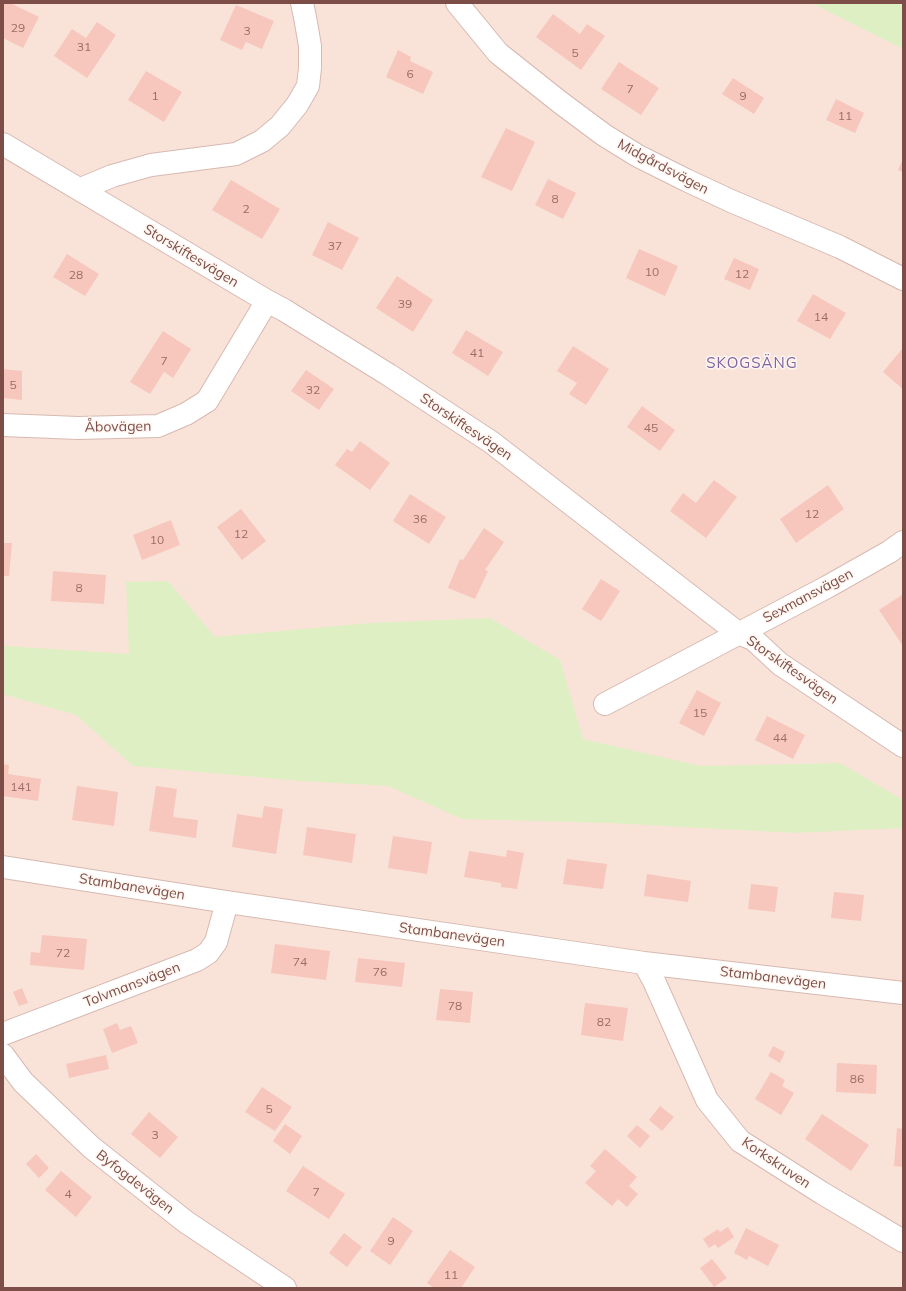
<!DOCTYPE html>
<html>
<head>
<meta charset="utf-8">
<style>
	body { margin:0 }
	#map { position:relative; width:906px; height:1291px; overflow:hidden; background:#fff1e8; font-family:Mulish,sans-serif }
	canvas { display:block }
	.frame { position:absolute; inset:0; border:4px solid #7d4e48; pointer-events:none }
</style>
</head>
<body>
<div id="map">
<canvas width="906" height="1291"></canvas>
<div class="frame"></div>
</div>
<script>
const c = document.querySelector('canvas').getContext('2d');
c.lineJoin = 'round';
function fill(path, color) {
  c.fillStyle = color;
  c.fill(path, 'evenodd');
}
function toPath(rows) {
  const path = new Path2D();
  for (const r of rows) {
    path.moveTo(r[0], r[1]);
    for (let i = 2; i < r.length; i += 2) path.lineTo(r[i], r[i + 1]);
  }
  return path;
}
function strokePath(path, color, width, dash) {
  c.strokeStyle = color;
  c.lineWidth = width;
  c.lineCap = dash ? 'butt' : 'round';
  c.setLineDash(dash || []);
  c.stroke(path);
}
function write(font, color, halo, rows, align = 'center') {
  c.font = font + ' Mulish,sans-serif';
  c.lineWidth = 3;
  c.setLineDash([]);
  c.textBaseline = 'middle';
  c.strokeStyle = halo;
  c.fillStyle = color;
  for (const [text, x, y, turn = 0] of rows) {
    c.save();
    c.translate(x, y);
    c.rotate((+turn || 0) * Math.PI / 180);
    c.textAlign = isNaN(turn) ? turn : align;
    if (halo) c.strokeText(text, 0, 0);
    c.fillText(text, 0, 0);
    c.restore();
  }
}
const residential = toPath([
	[3,3,903,3,903,1288,3,1288]
]);
const green = toPath([
	[810,3,903,3,903,49,817,6],
	[168,581,215,637,370,623,490,618,560,660,583,739,701,766,840,763,903,800,903,828,795,833,610,823,462,819,388,786,302,781,133,766,76,715,3,694,3,644,6,646,129,654,126,582]
]);
const building = toPath([
	[3,3,10,3,39,17,23,48,3,38],
	[236,5,274,21,262,49,246,42,242,50,220,40],
	[553,14,580,34,587,24,605,36,581,70,536,37],
	[97,22,116,35,87,78,54,56,72,29,86,38],
	[398,50,411,57,410,61,433,72,423,94,386,77],
	[619,62,659,88,641,115,601,89],
	[146,71,182,92,164,122,128,100],
	[733,78,764,98,754,114,722,94],
	[836,99,864,113,855,133,826,120],
	[506,128,535,142,512,191,481,177],
	[903,159,903,172,898,170],
	[548,179,576,193,563,219,535,205],
	[231,180,280,209,262,239,212,210],
	[328,222,359,238,342,270,312,255],
	[639,249,678,266,665,296,626,278],
	[67,254,99,274,85,296,53,277],
	[734,258,759,269,750,290,724,279],
	[397,276,433,300,413,332,376,308],
	[813,294,846,313,830,339,797,321],
	[466,330,503,352,488,376,452,353],
	[163,331,191,349,173,378,164,372,150,394,130,382],
	[573,346,609,369,586,405,569,394,577,383,557,371],
	[902,349,903,350,903,389,883,372],
	[3,369,22,371,22,400,3,398],
	[306,370,334,389,319,410,291,391],
	[642,406,675,430,660,451,627,427],
	[360,441,390,463,370,490,335,465,347,449,352,452],
	[714,480,737,497,706,538,670,511,683,493,696,503],
	[828,485,844,509,796,543,780,519],
	[410,494,446,517,429,544,393,521],
	[241,509,266,541,242,560,217,527],
	[171,520,180,545,142,560,133,535],
	[484,528,504,542,485,570,488,571,475,599,448,588,460,559,463,560],
	[3,543,12,543,9,576,3,576],
	[53,571,106,575,104,604,51,601],
	[601,579,620,591,601,621,582,609],
	[902,595,903,596,903,646,879,610],
	[697,690,721,703,704,736,679,723],
	[767,716,805,735,793,759,755,740],
	[3,764,9,765,8,774,41,779,38,801,3,796],
	[77,786,118,792,114,826,72,820],
	[156,786,177,789,173,817,198,820,196,838,149,831],
	[264,806,283,809,276,854,232,847,237,814,262,818],
	[307,827,356,834,352,863,303,855],
	[393,836,432,842,427,874,388,868],
	[507,850,524,853,517,889,501,887,501,883,464,877,469,851,506,857],
	[567,859,607,864,603,889,563,884],
	[647,874,691,881,688,902,644,896],
	[751,884,778,887,775,912,748,909],
	[834,892,864,895,861,921,831,918],
	[42,935,87,939,84,970,30,965,31,952,40,953],
	[275,944,330,951,326,980,271,973],
	[358,958,405,963,402,987,355,982],
	[22,988,28,1003,19,1006,13,992],
	[440,989,473,992,470,1023,436,1020],
	[585,1003,628,1008,623,1041,581,1035],
	[117,1023,120,1030,131,1026,138,1043,112,1053,103,1029],
	[773,1046,785,1052,780,1063,768,1056],
	[106,1055,109,1069,69,1078,66,1064],
	[837,1063,877,1065,876,1094,836,1092],
	[771,1072,785,1080,782,1086,794,1093,781,1115,755,1099],
	[262,1087,292,1107,275,1131,245,1112],
	[660,1106,674,1117,662,1131,649,1120],
	[149,1112,178,1137,160,1158,131,1134],
	[822,1114,869,1145,851,1171,805,1139],
	[285,1124,302,1136,290,1154,273,1141],
	[637,1125,650,1136,640,1148,627,1136],
	[897,1128,903,1129,903,1167,894,1166],
	[605,1149,637,1177,629,1186,638,1194,627,1207,618,1199,612,1206,585,1183,596,1171,590,1166],
	[36,1154,49,1168,39,1178,26,1164],
	[303,1166,345,1194,329,1219,286,1191],
	[61,1171,92,1197,76,1217,45,1190],
	[393,1217,413,1231,390,1265,370,1251],
	[728,1227,734,1237,718,1248,715,1244,709,1248,703,1239,718,1229,720,1232],
	[746,1228,779,1245,768,1266,749,1256,747,1260,734,1253],
	[344,1233,362,1247,347,1267,329,1253],
	[450,1250,475,1267,461,1288,434,1288,427,1283],
	[712,1259,727,1278,714,1287,700,1268]
]);
const minor = toPath([
	[457,3,498,53,561,103,604,135,638,156,686,180,731,201,840,247,903,279],
	[3,144,267,301,284,310,389,375,491,442,738,633,753,639,780,664,903,746],
	[81,189,112,176,151,165,236,154,262,141,280,126,297,105,308,86,310,68,310,46,305,17,302,3],
	[3,425,78,428,158,426,186,414,207,401,267,301],
	[605,704,827,587,889,552,903,542],
	[3,867,227,902,644,963,903,993],
	[644,963,654,981,707,1100,740,1141,822,1193,903,1241],
	[3,1034,197,960,208,953,216,942,227,902],
	[3,1055,23,1082,91,1147,186,1222,285,1288]
]);
const numberNames = [
	["29",18,28],
	["3",247,31],
	["31",84,47],
	["5",575,53],
	["6",410,74],
	["7",630,89],
	["1",155,96],
	["9",743,96],
	["11",845,116],
	["8",555,199],
	["2",246,209],
	["37",335,246],
	["10",652,272],
	["12",742,274],
	["28",76,275],
	["39",405,304],
	["14",821,317],
	["41",477,353],
	["7",164,361],
	["5",13,385],
	["32",313,390],
	["45",651,428],
	["12",812,514],
	["36",420,519],
	["12",241,534],
	["10",157,540],
	["8",79,588],
	["15",700,713],
	["44",780,738],
	["141",21,787],
	["72",63,953],
	["74",300,962],
	["76",380,972],
	["78",455,1006],
	["82",604,1022],
	["86",857,1079],
	["5",269,1109],
	["3",155,1135],
	["7",316,1192],
	["4",68,1194],
	["9",391,1241],
	["11",451,1275]
];
const streetNames = [
	["Midgårdsvägen",663,167,28],
	["Storskiftesvägen",191,256,31],
	["Åbovägen",118,427,-1],
	["Storskiftesvägen",466,427,34],
	["Sexmansvägen",808,596,-28],
	["Storskiftesvägen",792,670,35],
	["Stambanevägen",132,887,9],
	["Stambanevägen",452,935,8],
	["Stambanevägen",773,978,7],
	["Tolvmansvägen",132,985,-21],
	["Korkskruven",776,1163,34],
	["Byfogdevägen",135,1182,38]
];
const neighbourhoodNames = [
	["SKOGSÄNG",752,363]
];
fill(residential, '#f9e3d8');
fill(green, '#dfefc4');
fill(building, '#f7c6bc');
strokePath(minor, '#d7b9b1', 24);
strokePath(minor, '#fff', 22);
write('12px', '#9c6c65', null, numberNames);
write('14px', '#7d4e48', '#fff6f1', streetNames);
c.letterSpacing = '1px';
write('15px', '#7e64a0', '#fff6f1', neighbourhoodNames);
c.letterSpacing = '0px';
</script>
</body>
</html>
